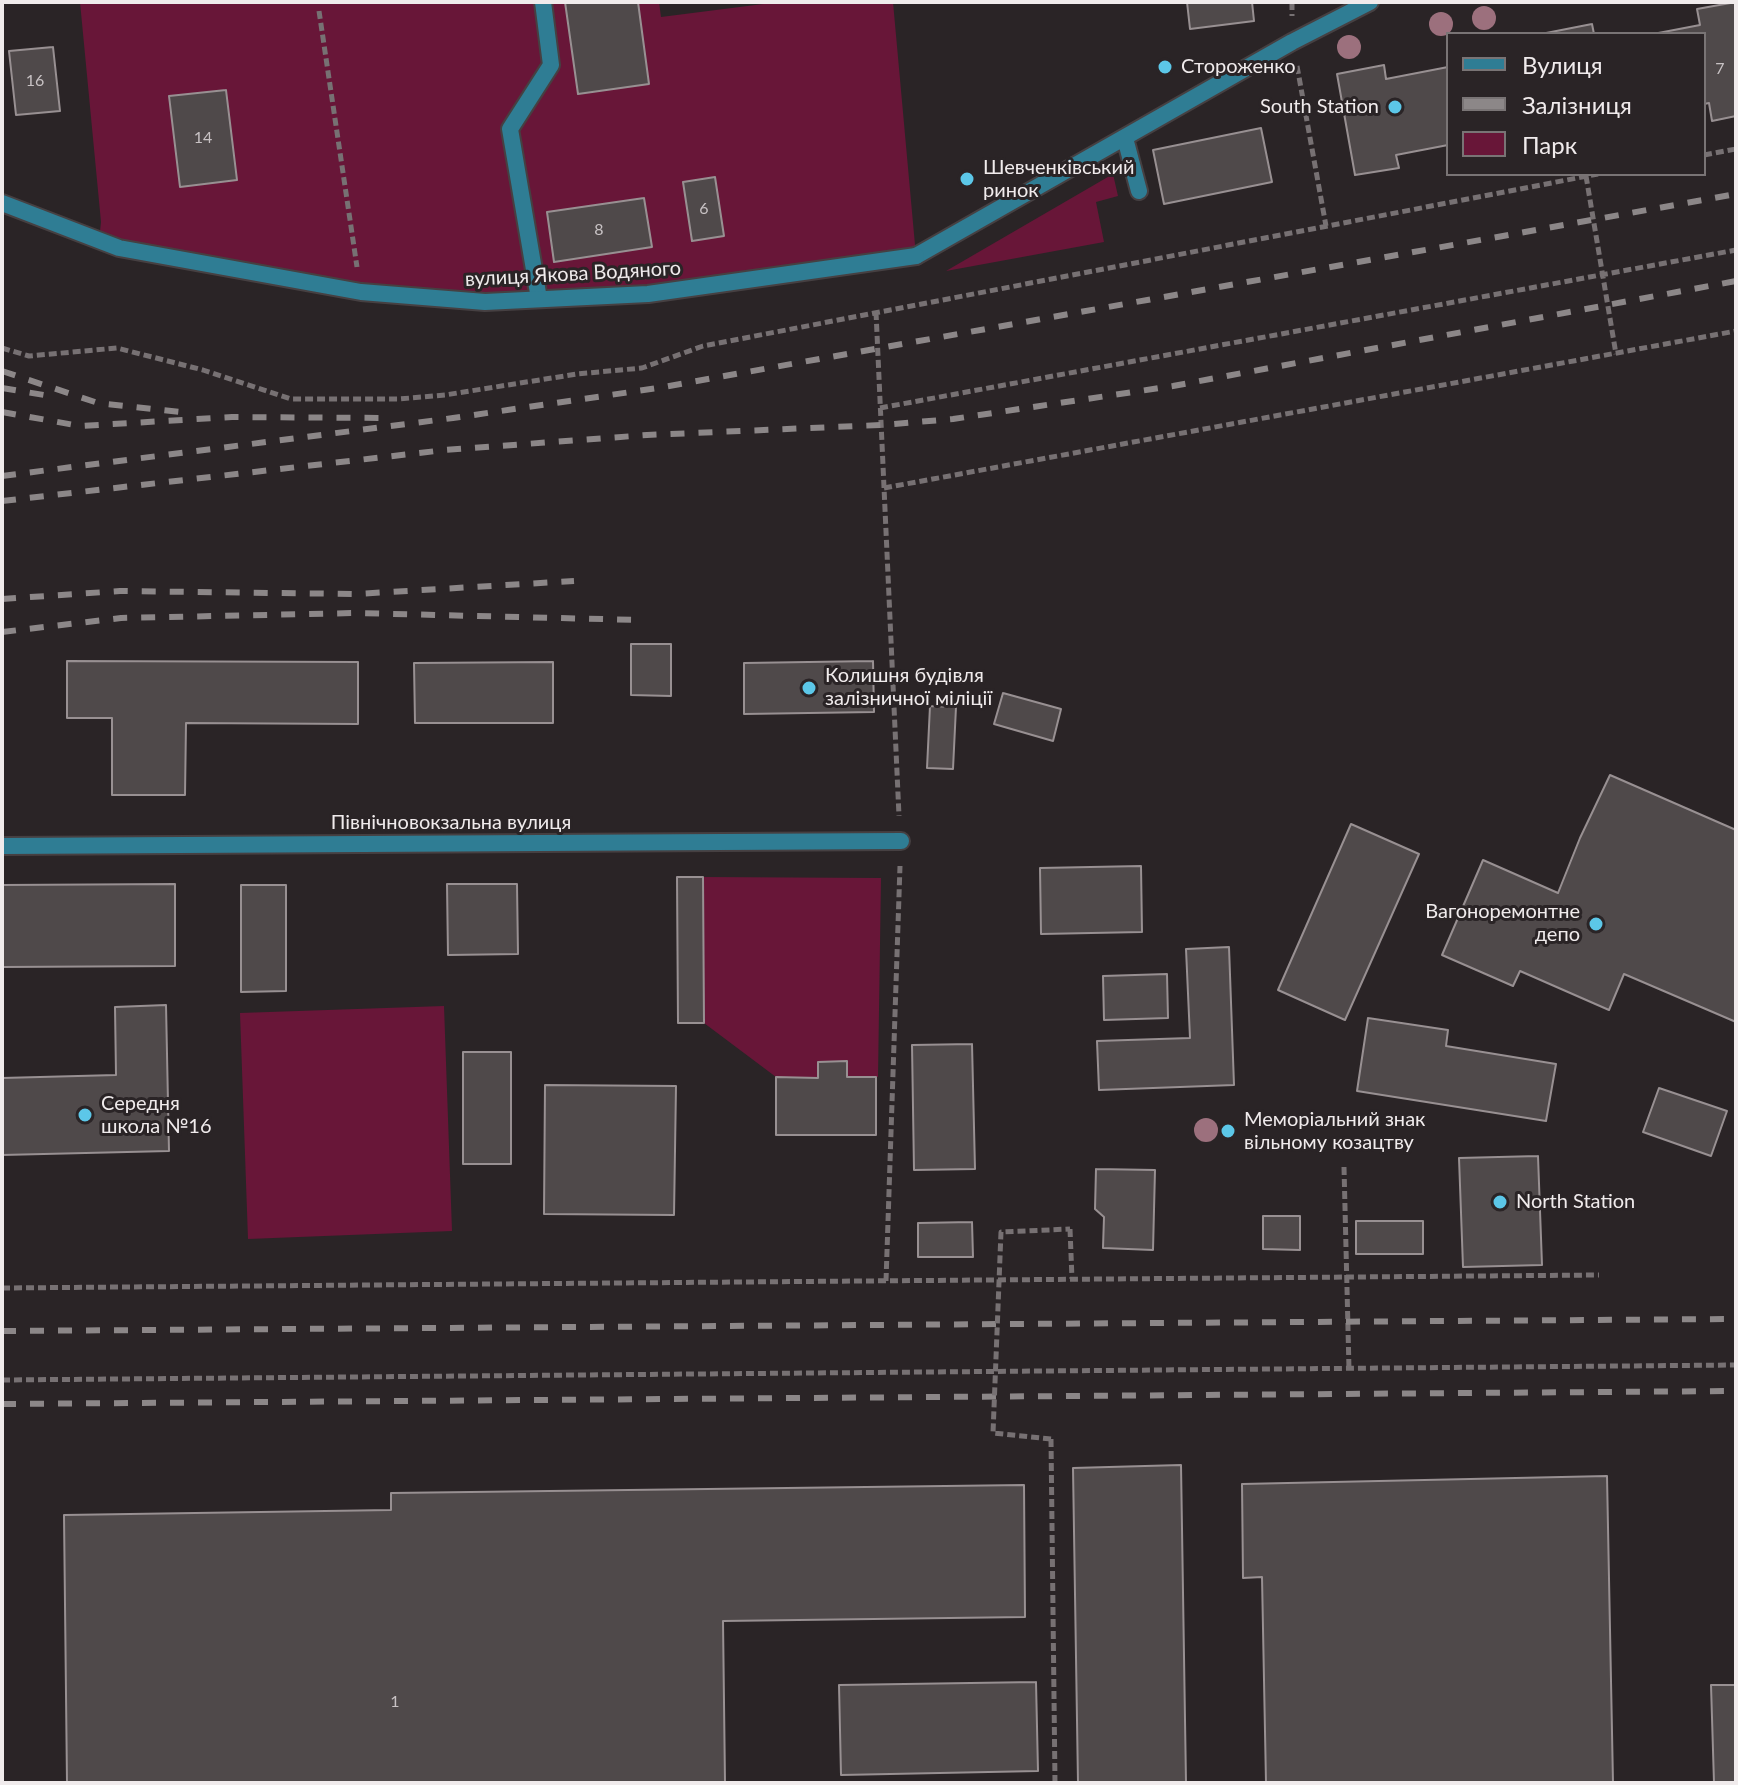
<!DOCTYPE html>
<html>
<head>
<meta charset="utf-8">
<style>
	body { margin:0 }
	#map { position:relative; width:1738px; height:1785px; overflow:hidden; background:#2a2426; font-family:Lato,sans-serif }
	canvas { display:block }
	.frame { position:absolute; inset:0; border:4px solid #f0ebec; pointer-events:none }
	.legend { position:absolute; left:1446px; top:32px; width:260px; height:144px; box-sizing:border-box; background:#2a2426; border:2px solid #797475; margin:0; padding:10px 14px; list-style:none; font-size:24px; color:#f0ebec }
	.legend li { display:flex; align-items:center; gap:16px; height:40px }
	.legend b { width:40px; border:2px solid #797475 }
</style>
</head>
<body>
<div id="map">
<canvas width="1738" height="1785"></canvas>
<div class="frame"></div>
<ul class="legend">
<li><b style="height:10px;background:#2f7d94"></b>Вулиця</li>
<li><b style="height:10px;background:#8c8788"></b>Залізниця</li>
<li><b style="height:22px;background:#681638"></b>Парк</li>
</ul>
</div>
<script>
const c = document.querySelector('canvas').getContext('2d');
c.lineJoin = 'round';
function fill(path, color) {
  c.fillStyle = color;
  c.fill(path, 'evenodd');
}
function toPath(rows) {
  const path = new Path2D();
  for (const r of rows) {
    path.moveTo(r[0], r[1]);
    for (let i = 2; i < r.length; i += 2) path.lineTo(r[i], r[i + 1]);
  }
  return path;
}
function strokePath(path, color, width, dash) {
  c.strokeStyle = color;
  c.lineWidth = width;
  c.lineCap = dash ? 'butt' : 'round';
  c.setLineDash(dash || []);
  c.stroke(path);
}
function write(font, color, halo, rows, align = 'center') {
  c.font = font + ' Lato,sans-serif';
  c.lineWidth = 6;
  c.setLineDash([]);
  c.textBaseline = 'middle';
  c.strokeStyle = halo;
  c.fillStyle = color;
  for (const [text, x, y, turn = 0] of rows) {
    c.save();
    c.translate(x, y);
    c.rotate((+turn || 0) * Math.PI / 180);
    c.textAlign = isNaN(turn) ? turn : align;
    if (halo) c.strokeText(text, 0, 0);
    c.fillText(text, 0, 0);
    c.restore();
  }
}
const green = toPath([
	[80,2,659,2,661,17,779,2,893,2,916,256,648,294,485,302,361,292,99,241,101,222],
	[1113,174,1118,196,1096,202,1104,242,946,271],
	[703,877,881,878,878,1077,847,1077,846,1061,818,1062,818,1078,776,1077,704,1023],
	[444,1006,452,1231,248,1239,240,1013]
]);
const building = toPath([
	[565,2,638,2,649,84,578,94,565,2],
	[1187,2,1252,2,1254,21,1190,29,1187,2],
	[1736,2,1736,116,1712,121,1709,103,1704,104,1704,34,1653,34,1700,25,1697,9,1736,2],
	[1592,24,1594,34,1540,34,1541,34,1592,24],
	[53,47,60,111,16,115,9,51,53,47],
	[1384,65,1386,79,1448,67,1448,145,1396,155,1399,168,1355,175,1337,74,1384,65],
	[226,90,237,180,180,187,169,96,226,90],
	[1261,128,1272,182,1164,204,1153,150,1261,128],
	[715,177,724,236,692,241,683,182,715,177],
	[644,198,652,247,554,262,547,212,644,198],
	[631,644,671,644,671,696,631,695,631,644],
	[67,661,358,662,358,724,186,723,185,795,112,795,112,718,67,718,67,661],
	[873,661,874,712,744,714,744,663,873,661],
	[553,662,553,723,415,723,414,663,553,662],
	[1003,693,1061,709,1053,741,994,724,1003,693],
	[930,706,956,707,953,769,927,768,930,706],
	[1610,775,1736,830,1736,1022,1624,974,1609,1010,1520,971,1513,986,1442,955,1483,860,1558,893,1580,838,1610,775],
	[1351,824,1419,854,1345,1020,1278,990,1351,824],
	[1141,866,1142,932,1041,934,1040,868,1141,866],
	[677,877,703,877,704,1023,678,1023,677,877],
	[175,884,175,966,2,967,2,885,175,884],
	[447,884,517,884,518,954,448,955,447,884],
	[241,885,286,885,286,991,241,992,241,885],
	[1229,947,1234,1085,1099,1090,1097,1041,1190,1038,1186,949,1229,947],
	[1167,974,1168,1018,1104,1020,1103,976,1167,974],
	[166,1005,169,1151,2,1155,2,1078,116,1075,115,1007,166,1005],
	[1368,1018,1448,1030,1446,1046,1556,1064,1546,1121,1357,1091,1368,1018],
	[972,1044,975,1169,914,1170,912,1045,972,1044],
	[463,1052,511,1052,511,1164,463,1164,463,1052],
	[847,1061,847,1077,876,1077,876,1135,776,1135,776,1077,818,1078,818,1062,847,1061],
	[545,1085,676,1086,674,1215,544,1214,545,1085],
	[1659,1088,1727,1111,1711,1156,1643,1132,1659,1088],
	[1538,1156,1542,1265,1463,1267,1459,1158,1538,1156],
	[1096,1169,1155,1170,1153,1250,1103,1248,1104,1217,1095,1209,1096,1169],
	[1263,1216,1300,1216,1300,1250,1263,1249,1263,1216],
	[1356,1221,1423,1221,1423,1254,1356,1254,1356,1221],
	[972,1222,973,1257,918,1257,918,1223,972,1222],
	[1181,1465,1186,1783,1078,1783,1073,1468,1181,1465],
	[1607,1476,1613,1783,1266,1783,1262,1577,1243,1578,1242,1484,1607,1476],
	[1024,1485,1025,1617,723,1621,725,1783,67,1783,64,1515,391,1510,391,1493,1024,1485],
	[1036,1682,1038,1771,841,1775,839,1685,1036,1682],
	[1711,1685,1736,1685,1736,1783,1714,1783,1711,1685]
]);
const path = toPath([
	[1292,2,1292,16],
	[319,11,357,267],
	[1297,66,1326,226],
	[1704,155,1736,149],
	[1586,176,1616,354],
	[876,312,899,816],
	[2,348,29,356,117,348,203,370,291,399,399,399,445,395,577,374,642,368,703,346,1598,174],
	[880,408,1736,250],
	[884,488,1736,331],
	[1344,1167,1349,1369],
	[1070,1229,1072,1279],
	[886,1281,900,866],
	[2,1288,1599,1275],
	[2,1380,1736,1365],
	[1051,1439,1055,1783]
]);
const lane = toPath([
	[1125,138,1139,191],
	[916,256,1292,42,1370,2],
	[539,299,510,129,551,65,543,2]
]);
const street = toPath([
	[2,203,119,248,361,292,485,302,648,294,916,256],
	[2,846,901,841]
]);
const rail = toPath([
	[2,371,98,403,180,412],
	[2,388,50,396],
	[2,412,80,426,232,417,385,418],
	[2,476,453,418,658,388,1736,194],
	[2,501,445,450,647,435,881,425,953,419,1173,386,1736,281],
	[2,599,120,591,356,594,574,581],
	[2,632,121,618,356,613,639,620],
	[2,1331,1736,1319],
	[2,1404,1736,1391]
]);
const pathBridge = toPath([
	[1051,1439,993,1433,1001,1232,1070,1229]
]);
const trees = [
	[1484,18],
	[1441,24],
	[1349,47],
	[1206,1130]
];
const markers = [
	[1165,67,8,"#5cc7e8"],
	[1395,107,8,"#5cc7e8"],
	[967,179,8,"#5cc7e8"],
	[809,688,8,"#5cc7e8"],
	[1596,924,8,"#5cc7e8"],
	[85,1115,8,"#5cc7e8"],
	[1228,1131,8,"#5cc7e8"],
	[1500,1202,8,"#5cc7e8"]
];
const numberNames = [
	["7",1720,69],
	["16",35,81],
	["14",203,138],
	["6",704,209],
	["8",599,230],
	["1",395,1702]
];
const poiNames = [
	["Стороженко",1181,67],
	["South Station",1379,107,"right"],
	["Шевченківський",983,168],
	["ринок",983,191],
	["Колишня будівля",825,676],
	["залізничної міліції",825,699],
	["Вагоноремонтне",1580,912,"right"],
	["депо",1580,935,"right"],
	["Середня",101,1104],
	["школа №16",101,1127],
	["Меморіальний знак",1244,1120],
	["вільному козацтву",1244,1143],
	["North Station",1516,1202]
];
const streetNames = [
	["вулиця Якова Водяного",573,274,-3],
	["Північновокзальна вулиця",451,823]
];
fill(green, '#681638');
fill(building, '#4f494a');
strokePath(building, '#989092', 2);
strokePath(lane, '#464042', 20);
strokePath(street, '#464042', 20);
strokePath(path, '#777173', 5, [8, 4]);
strokePath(lane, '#2f7d94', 16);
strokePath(street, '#2f7d94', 16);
strokePath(rail, '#8c8788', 6, [14, 14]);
strokePath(pathBridge, '#777173', 5, [8, 4]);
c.fillStyle = '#9c707d';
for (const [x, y] of trees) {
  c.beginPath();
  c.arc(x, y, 12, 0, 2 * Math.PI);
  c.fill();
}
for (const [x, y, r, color] of markers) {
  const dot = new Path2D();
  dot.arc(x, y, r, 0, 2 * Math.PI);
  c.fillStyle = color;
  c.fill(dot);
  strokePath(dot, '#2a2426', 3);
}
write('16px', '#c8c2c4', null, numberNames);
write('20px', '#f0ebec', '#2a2426', poiNames, 'left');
write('20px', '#f0ebec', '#2a2426', streetNames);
</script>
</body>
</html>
